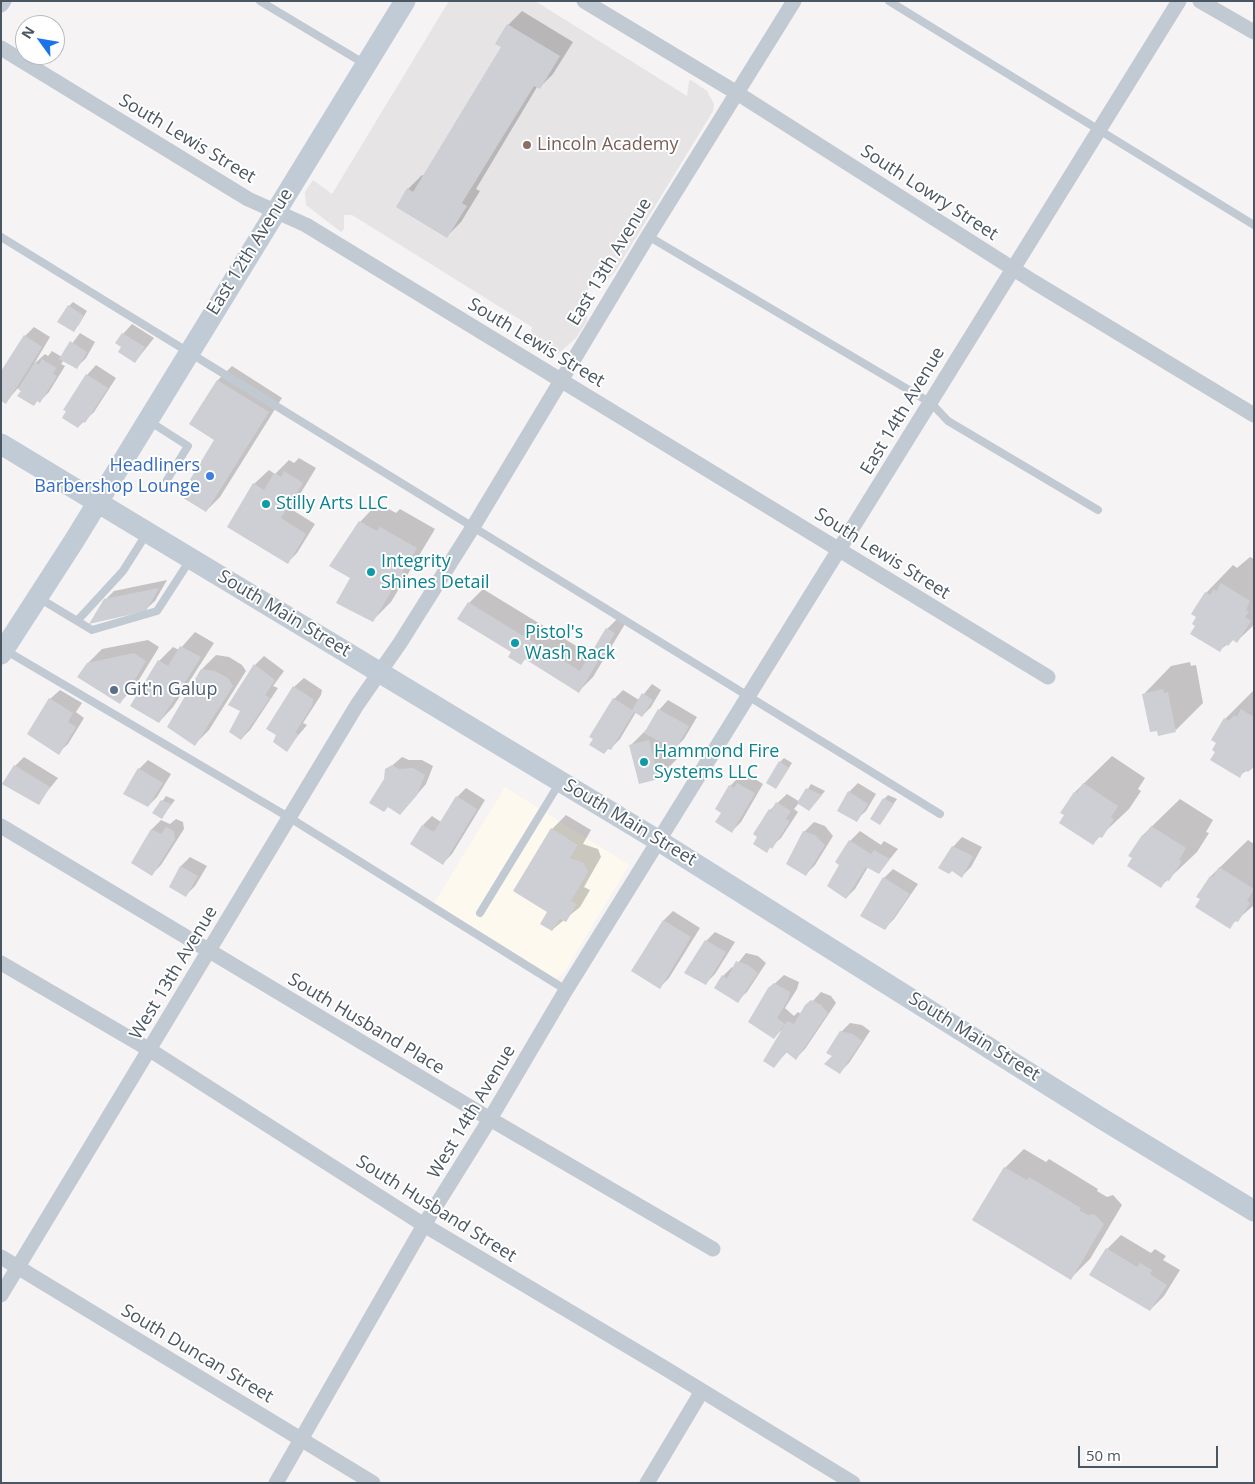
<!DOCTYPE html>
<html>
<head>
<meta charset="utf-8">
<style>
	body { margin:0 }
	#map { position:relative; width:1255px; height:1484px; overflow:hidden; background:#f5f3f3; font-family:"Open Sans",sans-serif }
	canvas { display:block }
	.frame { position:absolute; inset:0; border:2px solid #4a5661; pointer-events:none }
	.north { position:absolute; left:15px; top:15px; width:50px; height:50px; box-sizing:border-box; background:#fff; border:1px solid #b7bbc0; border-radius:50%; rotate:302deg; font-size:14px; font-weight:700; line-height:20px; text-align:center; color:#4a5661 }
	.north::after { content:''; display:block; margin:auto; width:18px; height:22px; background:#1a73e8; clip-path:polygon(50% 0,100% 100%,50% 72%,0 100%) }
	.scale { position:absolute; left:1078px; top:1446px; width:140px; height:22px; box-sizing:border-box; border:2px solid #4a5661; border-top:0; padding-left:6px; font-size:15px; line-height:18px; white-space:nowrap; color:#4a5661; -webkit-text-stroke:4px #fff; paint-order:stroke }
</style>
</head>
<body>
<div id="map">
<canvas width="1255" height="1484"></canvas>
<div class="frame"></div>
<div class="north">N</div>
<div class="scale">50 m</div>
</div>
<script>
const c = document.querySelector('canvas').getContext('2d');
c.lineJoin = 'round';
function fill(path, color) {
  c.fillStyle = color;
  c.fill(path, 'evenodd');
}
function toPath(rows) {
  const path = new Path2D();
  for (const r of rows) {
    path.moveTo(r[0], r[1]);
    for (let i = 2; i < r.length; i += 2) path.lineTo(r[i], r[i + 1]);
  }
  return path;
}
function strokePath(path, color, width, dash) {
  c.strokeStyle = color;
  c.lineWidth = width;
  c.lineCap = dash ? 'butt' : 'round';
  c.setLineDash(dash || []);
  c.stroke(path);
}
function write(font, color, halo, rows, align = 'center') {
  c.font = font + ' "Open Sans",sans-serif';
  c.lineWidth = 4;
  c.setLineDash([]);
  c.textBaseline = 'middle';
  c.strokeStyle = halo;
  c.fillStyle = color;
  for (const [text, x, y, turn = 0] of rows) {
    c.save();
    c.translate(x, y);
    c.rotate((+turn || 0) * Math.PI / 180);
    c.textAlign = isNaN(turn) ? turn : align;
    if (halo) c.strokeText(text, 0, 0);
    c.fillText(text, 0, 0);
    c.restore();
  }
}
const commercial = toPath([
	[505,787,629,865,564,973,553,980,433,905]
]);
const education = toPath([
	[449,1,535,1,687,96,689,81,691,80,707,91,714,104,713,111,615,272,607,280,594,278,583,299,586,304,587,321,576,338,559,353,548,355,537,352,530,342,532,327,352,215,344,215,344,229,341,232,306,205,305,192,313,180,332,194]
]);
const shadow = toPath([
	[522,11,573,42,553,74,539,88,537,87,476,189,480,191,461,222,447,236,408,189,422,175,424,176,502,47,508,25],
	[73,302,87,311,78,326,69,306],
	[132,324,154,338,135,362,123,347,123,334],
	[34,327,50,337,34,364,45,354,48,356,52,351,62,357,80,333,95,342,86,358,76,368,64,360,61,364,65,366,49,392,40,401,38,400,34,405,18,388,6,402,25,336],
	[96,365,116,378,94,412,78,427,87,375],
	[232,366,282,398,220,497,206,511,216,440,191,424,218,380],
	[299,458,316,468,291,509,315,524,297,553,288,562,254,484,269,470,275,474,289,460,294,463],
	[378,503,396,513,400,509,435,529,391,602,372,621,352,578,360,522],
	[1250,557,1254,559,1254,625,1237,641,1234,639,1220,650,1197,626,1206,593,1233,565,1237,568],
	[167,580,155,601,145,610,105,600,114,591],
	[483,589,591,655,607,629,621,615,628,619,593,677,579,691,526,658,521,663,469,603],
	[195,632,214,643,173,707,159,722,159,661,173,647,179,650],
	[148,640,159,647,134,688,120,702,88,663,102,649],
	[216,655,229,657,242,665,246,671,209,730,195,744,202,669],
	[264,656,284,671,273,686,278,688,250,730,241,739,242,710,255,665],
	[1190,662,1191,666,1196,665,1203,703,1176,730,1144,694,1171,666],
	[304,678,322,690,321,695,303,723,307,725,286,750,294,687],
	[652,684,661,690,651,707,642,716,636,712,620,739,610,749,614,699,623,690,639,700],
	[60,690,82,703,76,712,84,718,68,744,58,753,50,699],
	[1253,691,1254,765,1239,776,1217,752,1225,719],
	[668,700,697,717,684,739,674,749,677,759,658,778,631,745,649,727,659,710],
	[1112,756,1145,778,1138,789,1141,791,1129,809,1093,843,1075,792],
	[24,757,58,778,38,803,15,766],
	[402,757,409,760,422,760,433,766,426,784,409,804,385,779,387,770],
	[784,758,792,763,776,788,780,762],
	[148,760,171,774,157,797,148,806,139,769],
	[747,774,763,784,741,822,732,831,722,812,730,786,739,777,743,779],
	[858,783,876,794,866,811,856,820,849,792],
	[811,784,825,791,813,805,799,803,794,809,798,812,781,838,766,851,770,810,787,794,800,802],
	[466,788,485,800,452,854,443,863,423,825,432,816,441,822,457,797],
	[888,795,897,799,880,823,884,799],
	[166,796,175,800,162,817,154,813],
	[1180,799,1213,820,1206,832,1209,833,1197,852,1161,886,1133,858,1143,835],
	[566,815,591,830,583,844,598,849,601,857,584,887,590,890,580,907,552,930,549,911,552,829],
	[176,819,183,822,184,829,161,865,152,874,133,862,152,829,161,820,170,824],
	[814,822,825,826,833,836,815,865,806,874,804,832],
	[860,831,881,845,884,841,898,849,879,872,868,867,855,889,846,898,841,864,837,862,850,841],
	[962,837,982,847,971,867,962,876,952,870,953,847],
	[1248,840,1254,844,1254,905,1229,927,1211,876],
	[190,857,207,866,195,886,186,895,170,886,181,866],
	[893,869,918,884,894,919,885,928,884,878],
	[673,911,700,928,669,978,660,987,633,971,664,920],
	[715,932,735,942,715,974,706,983,706,941],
	[746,953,758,956,766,963,747,992,737,1001,716,987,723,976,732,967,734,968],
	[784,975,799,982,797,989,785,1008,794,1016,798,1012,801,1014,821,992,831,996,836,1003,805,1049,796,1058,787,1052,774,1066,784,1028,774,1037,769,989],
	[850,1023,862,1025,870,1031,849,1063,840,1072,834,1055,841,1032],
	[1024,1149,1046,1162,1049,1159,1098,1189,1097,1191,1107,1197,1113,1195,1122,1205,1090,1259,1071,1278,1005,1168],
	[1121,1235,1151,1253,1155,1249,1166,1256,1163,1260,1180,1270,1164,1296,1150,1310,1107,1249]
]);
const building = toPath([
	[507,24,560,56,540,89,534,86,462,203,467,206,447,238,396,207,407,188,413,192,501,47,495,44],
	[68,305,84,316,74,332,57,322],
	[122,333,145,347,135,363,118,352,121,347,115,343],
	[24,335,42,347,6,404,1,401,1,371],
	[70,341,87,352,77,369,59,359],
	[42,359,56,368,53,374,57,376,40,403,37,401,34,406,17,396,21,391,18,389,35,362,39,365],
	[86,374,108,388,85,423,82,421,78,428,62,418,66,411,63,410],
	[217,380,269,412,206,512,180,496,214,440,189,424],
	[284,471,303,483,281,518,306,534,288,564,227,527,253,483,264,490,274,473,281,477],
	[359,521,377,531,380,527,417,548,373,622,336,603,350,578,329,566],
	[1221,583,1250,601,1246,610,1249,612,1245,617,1251,621,1237,643,1233,640,1228,646,1225,644,1220,652,1190,634,1195,626,1192,624,1196,617,1191,614,1205,592,1210,595,1214,589,1217,591],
	[159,588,146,611,89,624,104,599],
	[468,602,580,671,606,628,615,633,579,693,525,659,521,665,508,657,511,652,457,619],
	[180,646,201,657,159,723,130,706,158,660,168,666],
	[134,653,146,661,120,704,77,677,87,663],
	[254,664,275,680,265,695,270,698,241,740,229,732,240,711,228,705],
	[201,669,215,671,228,678,233,686,195,746,167,727],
	[293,686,313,699,312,706,295,733,299,734,287,752,273,742,276,735,266,729],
	[1163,689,1164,693,1168,692,1176,732,1158,736,1157,731,1150,732,1142,694],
	[642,693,653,700,642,717,634,712,611,750,608,749,604,754,589,745,593,739,589,737,613,698,632,710],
	[49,698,73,713,68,722,76,727,59,755,27,734],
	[658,709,689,726,675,750,644,733],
	[1241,709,1254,717,1254,767,1248,772,1244,770,1240,778,1210,760,1215,752,1212,750,1216,743,1211,740,1224,718,1229,721,1234,715,1237,717],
	[649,740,659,779,639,784,629,745],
	[779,761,789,768,776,789,766,783],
	[14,765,50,787,39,805,2,784],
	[392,765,399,769,413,768,425,775,417,795,400,815,388,807,384,812,369,803,384,779,385,769],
	[138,768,163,783,148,807,123,794],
	[737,783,755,793,732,833,715,822,721,813,715,809,729,785,734,788],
	[1083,783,1118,806,1111,817,1114,819,1102,838,1099,837,1093,845,1059,823,1064,815,1060,813,1074,792,1077,793],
	[806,788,822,795,809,811,797,803],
	[848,791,868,804,857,822,837,811],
	[456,796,477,809,443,865,410,844,422,825,434,832],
	[883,798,894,804,880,825,870,819],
	[161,800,171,804,162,819,152,813],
	[776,802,791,811,786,819,790,821,772,849,770,847,767,853,753,844,757,837,753,834,769,809,771,811],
	[1151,826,1186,848,1179,860,1182,861,1169,881,1166,880,1161,888,1127,866,1132,858,1128,856,1142,835,1144,836],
	[166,827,174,831,175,839,152,876,131,863,151,829,161,834],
	[551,828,578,845,570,858,584,863,588,872,571,901,577,904,566,922,560,919,552,931,540,924,547,912,513,891],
	[803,831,815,835,825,845,806,876,786,864],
	[849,840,871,854,874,850,890,859,879,874,866,867,846,899,827,886,839,865,835,862],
	[952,846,973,856,962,878,952,871,949,874,938,868],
	[180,866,198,876,186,897,169,887],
	[1219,867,1254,889,1247,901,1250,903,1238,922,1235,921,1230,929,1195,907,1200,899,1196,897,1210,876,1213,877],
	[883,877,910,894,885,930,860,916],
	[663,920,691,937,660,989,631,971],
	[705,940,726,952,706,985,684,973],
	[736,961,748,965,758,973,738,1003,714,988,722,975,727,979],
	[774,983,790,992,788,1000,777,1018,785,1024,774,1039,748,1022,768,988],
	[811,1000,821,1005,828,1013,796,1060,786,1052,774,1068,763,1061,787,1021,794,1024,805,1005],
	[840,1031,853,1034,862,1041,840,1074,824,1064,832,1056,826,1053],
	[1004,1167,1027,1180,1029,1177,1081,1208,1079,1210,1088,1215,1094,1214,1104,1224,1071,1280,972,1220],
	[1106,1248,1137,1267,1140,1263,1152,1270,1150,1274,1167,1285,1150,1311,1089,1275]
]);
const lane = toPath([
	[260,1,365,64],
	[889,1,1254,225],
	[648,236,931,403,948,421,1098,510],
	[1,237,940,814],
	[149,421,188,446,167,480],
	[39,598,92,630,157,611,190,560],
	[77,621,123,571,147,533],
	[5,650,290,818,566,990],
	[480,913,560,782]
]);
const street = toPath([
	[584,1,737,93,1034,282,1254,415],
	[1200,1,1254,32],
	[1,5,4,1],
	[1,48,248,199,306,225,1048,677],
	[1,826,490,1119,713,1249],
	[1,963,150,1050,424,1225,663,1367,853,1483],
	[1,1257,373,1483],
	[1,1295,357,705,400,643,473,527,648,236,794,1],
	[276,1483,424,1225,490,1119,566,990,1179,1],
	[647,1483,702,1391]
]);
const secondary = toPath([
	[1,444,659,841,1104,1120,1254,1211],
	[1,654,74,541,405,1]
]);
const markers = [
	[527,145,5,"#8d6e63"],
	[210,476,5,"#3f7fe0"],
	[266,504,5,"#0f9aa8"],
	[371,572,5,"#0f9aa8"],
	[515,643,5,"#0f9aa8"],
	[114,690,5,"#5c6f8a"],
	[644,762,5,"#0f9aa8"]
];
const streetNames = [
	["South Lewis Street",187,139,31],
	["South Lowry Street",929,193,33],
	["East 12th Avenue",250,252,-58],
	["East 13th Avenue",610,262,-59],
	["South Lewis Street",536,343,31],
	["East 14th Avenue",903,411,-59],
	["South Lewis Street",882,554,32],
	["South Main Street",284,614,31],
	["South Main Street",630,823,31],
	["West 13th Avenue",174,973,-59],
	["South Husband Place",366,1024,31],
	["South Main Street",974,1037,32],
	["West 14th Avenue",472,1112,-59],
	["South Husband Street",436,1209,32],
	["South Duncan Street",197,1354,31]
];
const educationNames = [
	["Lincoln Academy",537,145]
];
const shopNames = [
	["Headliners",200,466],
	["Barbershop Lounge",200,487]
];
const cultureNames = [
	["Stilly Arts LLC",276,504],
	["Integrity",381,562],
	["Shines Detail",381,583],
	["Pistol's",525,633],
	["Wash Rack",525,654],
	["Hammond Fire",654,752],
	["Systems LLC",654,773]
];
const serviceNames = [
	["Git'n Galup",124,690]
];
fill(commercial, '#fdf9ef');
fill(education, '#e6e4e5');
fill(shadow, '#0003');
fill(building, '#cdcfd5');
strokePath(lane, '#c1cad2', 8);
strokePath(street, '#c1cad2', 15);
strokePath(secondary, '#c1cbd6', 21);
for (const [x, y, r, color] of markers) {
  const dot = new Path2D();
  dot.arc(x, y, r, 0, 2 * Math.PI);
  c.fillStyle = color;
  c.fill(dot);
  strokePath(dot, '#fff', 2);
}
write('18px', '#4a5661', '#fff', streetNames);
write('18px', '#785e54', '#fff', educationNames, 'left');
write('18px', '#366cbe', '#fff', shopNames, 'right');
write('18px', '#0d838f', '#fff', cultureNames, 'left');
write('18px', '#4e5e75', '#fff', serviceNames, 'left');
</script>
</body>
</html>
